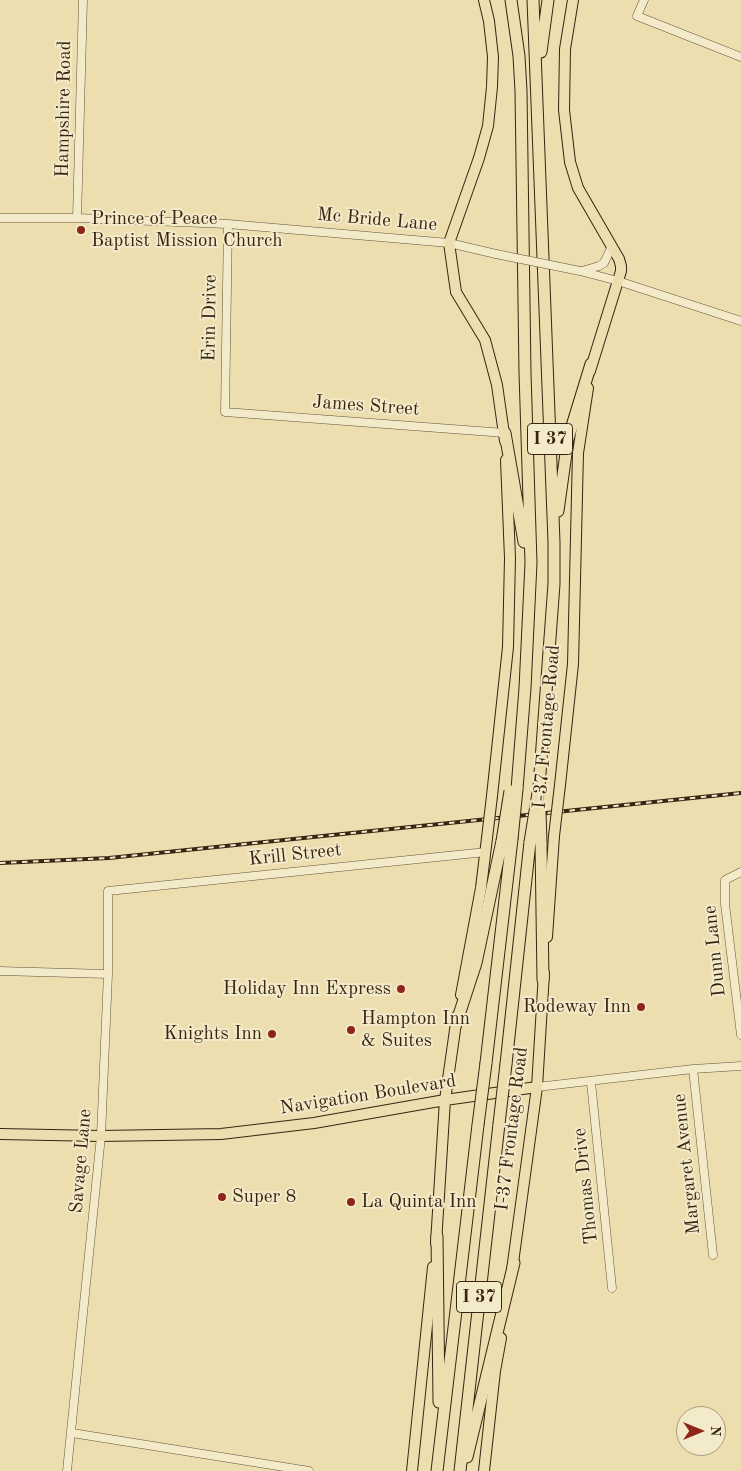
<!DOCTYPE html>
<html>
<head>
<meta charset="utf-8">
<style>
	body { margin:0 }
	#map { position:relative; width:741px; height:1471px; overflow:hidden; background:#ecdeae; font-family:"Old Standard TT",serif }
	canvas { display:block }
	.north { position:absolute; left:676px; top:1406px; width:50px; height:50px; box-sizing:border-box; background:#f3eaca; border:1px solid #a89b80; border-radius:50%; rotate:90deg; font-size:14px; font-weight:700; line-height:20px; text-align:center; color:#372512 }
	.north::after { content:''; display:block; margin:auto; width:18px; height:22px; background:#8f2418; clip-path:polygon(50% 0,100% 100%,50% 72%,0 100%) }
</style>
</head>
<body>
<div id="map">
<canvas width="741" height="1471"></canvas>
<div class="north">N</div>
</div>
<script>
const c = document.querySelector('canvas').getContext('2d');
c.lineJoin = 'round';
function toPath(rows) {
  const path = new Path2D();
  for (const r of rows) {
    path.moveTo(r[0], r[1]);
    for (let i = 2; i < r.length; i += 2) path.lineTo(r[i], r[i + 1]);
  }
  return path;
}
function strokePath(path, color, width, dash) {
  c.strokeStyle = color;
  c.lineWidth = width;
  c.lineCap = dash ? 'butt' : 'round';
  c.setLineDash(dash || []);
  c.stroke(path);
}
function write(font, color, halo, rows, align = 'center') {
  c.font = font + ' "Old Standard TT",serif';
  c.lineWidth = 4;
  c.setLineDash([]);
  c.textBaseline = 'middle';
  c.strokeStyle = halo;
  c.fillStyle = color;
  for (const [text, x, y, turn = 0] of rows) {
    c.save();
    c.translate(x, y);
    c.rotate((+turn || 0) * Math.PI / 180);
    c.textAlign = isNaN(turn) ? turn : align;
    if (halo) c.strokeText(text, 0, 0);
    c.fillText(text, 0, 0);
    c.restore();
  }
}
const minor = toPath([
	[644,0,637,16,741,57],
	[0,218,77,218,228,224,449,243,496,254],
	[77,218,83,0],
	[228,224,225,412,505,433],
	[580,271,618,281,741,321],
	[582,271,599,266,604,263,612,246],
	[741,872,725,880,725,904,741,1035],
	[0,971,108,974],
	[693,1069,713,1255],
	[591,1082,612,1288],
	[537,1087,693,1069,741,1066],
	[72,1433,309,1471],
	[67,1471,101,1136,108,974,108,891,486,852]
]);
const major = toPath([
	[484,0,489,21,493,57,492,87,488,126,479,158,449,243,456,292,485,340,497,385,505,441],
	[573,0,565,49,564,110,570,162,578,188,619,259,621,266,621,271,590,371],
	[560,785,573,664,578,453,588,388],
	[492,796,508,647,510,558,506,460],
	[547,937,554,836],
	[461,995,481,888,487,838],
	[0,1134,101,1136,221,1134,314,1123,445,1100,537,1087],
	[436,1243,445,1100,457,1016],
	[512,1270,537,1087,544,973],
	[412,1471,433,1267],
	[484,1471,495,1371,501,1338]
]);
const highway = toPath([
	[511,0,519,56,521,91,525,373,531,563,525,688,517,789],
	[533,0,554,542,554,584,539,787],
	[541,52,548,0],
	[505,433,524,542],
	[558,511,568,439,591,364],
	[541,843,543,980],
	[456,1024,476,963,502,841],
	[486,1063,512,839],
	[506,1064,530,842],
	[437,1236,439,1402],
	[467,1457,514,1263],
	[437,1471,478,1125],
	[460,1471,499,1124]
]);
const rail = toPath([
	[0,863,109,858,741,793]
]);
const minorBridge = toPath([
	[496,254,580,271]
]);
const majorBridge = toPath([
	[554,836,560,785],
	[487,838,492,796]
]);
const highwayBridge = toPath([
	[540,812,541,843],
	[512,839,517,789],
	[502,841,510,791],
	[530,842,539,787],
	[499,1124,506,1064],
	[478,1125,486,1063]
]);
const markers = [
	[81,230,5,"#8f2418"],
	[401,989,5,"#8f2418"],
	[641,1007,5,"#8f2418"],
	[351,1030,5,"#8f2418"],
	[272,1034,5,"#8f2418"],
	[222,1197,5,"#8f2418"],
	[351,1202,5,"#8f2418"]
];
const shields = [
	[550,439,45],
	[479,1297,45]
];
const shieldNames = [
	["I 37",550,439],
	["I 37",479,1297]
];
const streetNames = [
	["Hampshire Road",64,109,-89],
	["Mc Bride Lane",377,220,5],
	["Erin Drive",210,318,-89],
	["James Street",366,406,4],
	["I-37 Frontage Road",547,727,-85],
	["Krill Street",295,855,-6],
	["Dunn Lane",715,951,-96],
	["Navigation Boulevard",368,1095,-9],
	["I-37 Frontage Road",512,1129,-83],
	["Savage Lane",81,1161,-85],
	["Margaret Avenue",687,1164,-96],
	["Thomas Drive",586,1186,-96]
];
const poiNames = [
	["Prince of Peace",91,219],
	["Baptist Mission Church",91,241],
	["Holiday Inn Express",391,989,"right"],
	["Rodeway Inn",631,1007,"right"],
	["Hampton Inn",361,1019],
	["& Suites",361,1041],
	["Knights Inn",262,1034,"right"],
	["Super 8",232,1197],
	["La Quinta Inn",361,1202]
];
strokePath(minor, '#645339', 9);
strokePath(major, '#372512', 12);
strokePath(highway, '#372512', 13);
strokePath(minor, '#f3eaca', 8);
strokePath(major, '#ecdeae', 10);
strokePath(highway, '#ecdeae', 11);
strokePath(rail, '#372512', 4);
strokePath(rail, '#f3eaca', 2, [5.5]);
strokePath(minorBridge, '#645339', 9, []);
strokePath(majorBridge, '#372512', 12, []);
strokePath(highwayBridge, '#372512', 13, []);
strokePath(minorBridge, '#f3eaca', 8);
strokePath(majorBridge, '#ecdeae', 10);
strokePath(highwayBridge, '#ecdeae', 11);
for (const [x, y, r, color] of markers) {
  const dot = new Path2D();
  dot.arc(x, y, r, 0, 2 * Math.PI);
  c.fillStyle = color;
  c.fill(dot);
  strokePath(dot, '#f3eaca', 2);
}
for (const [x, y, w] of shields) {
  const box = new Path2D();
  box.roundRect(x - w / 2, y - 15.5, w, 31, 4);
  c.fillStyle = '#f3eaca';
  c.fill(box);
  strokePath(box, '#372512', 1);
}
write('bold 18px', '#372512', null, shieldNames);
write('19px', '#372512', '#f3eaca', streetNames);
write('19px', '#372512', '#f3eaca', poiNames, 'left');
</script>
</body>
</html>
